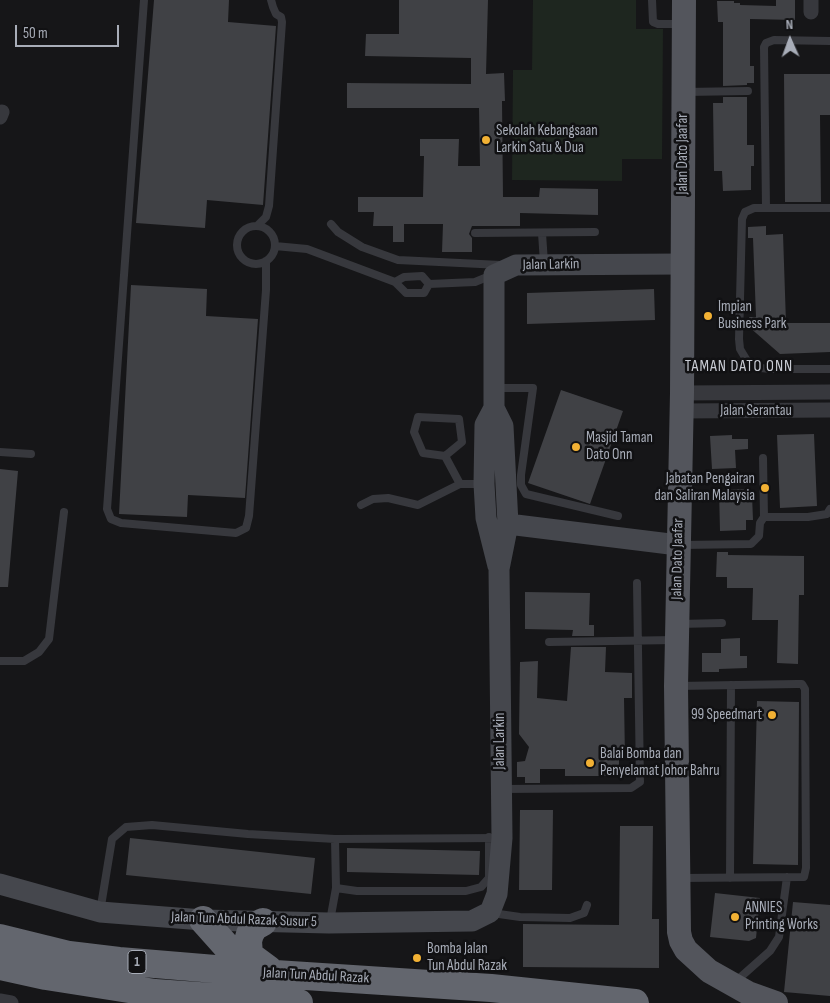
<!DOCTYPE html>
<html>
<head>
<meta charset="utf-8">
<style>
	body { margin:0 }
	#map { position:relative; width:830px; height:1003px; overflow:hidden; background:#161618; font-family:"Sofia Sans Condensed",sans-serif }
	canvas { display:block }
	.north { position:absolute; left:765px; top:15px; width:50px; height:50px; -webkit-text-stroke:4px #111113; paint-order:stroke; rotate:358deg; font-size:14px; font-weight:700; line-height:20px; text-align:center; color:#a8adb8 }
	.north::after { content:''; display:block; margin:auto; width:18px; height:22px; background:#a8adb8; clip-path:polygon(50% 0,100% 100%,50% 72%,0 100%) }
	.scale { position:absolute; left:15px; top:25px; width:104px; height:22px; box-sizing:border-box; border:2px solid #a8adb8; border-top:0; padding-left:6px; font-size:15px; line-height:18px; white-space:nowrap; color:#a8adb8; -webkit-text-stroke:4px #111113; paint-order:stroke }
</style>
</head>
<body>
<div id="map">
<canvas width="830" height="1003"></canvas>
<div class="north">N</div>
<div class="scale">50 m</div>
</div>
<script>
const c = document.querySelector('canvas').getContext('2d');
c.lineJoin = 'round';
function fill(path, color) {
  c.fillStyle = color;
  c.fill(path, 'evenodd');
}
function toPath(rows) {
  const path = new Path2D();
  for (const r of rows) {
    if (r.length === 3) {
      path.moveTo(r[0] + r[2], r[1]);
      path.arc(r[0], r[1], r[2], 0, 2 * Math.PI);
      continue;
    }
    path.moveTo(r[0], r[1]);
    for (let i = 2; i < r.length; i += 2) path.lineTo(r[i], r[i + 1]);
  }
  return path;
}
function strokePath(path, color, width, dash) {
  c.strokeStyle = color;
  c.lineWidth = width;
  c.lineCap = dash ? 'butt' : 'round';
  c.setLineDash(dash || []);
  c.stroke(path);
}
function write(font, color, halo, rows, align = 'center') {
  c.font = font + ' "Sofia Sans Condensed",sans-serif';
  c.lineWidth = 5;
  c.setLineDash([]);
  c.textBaseline = 'middle';
  c.strokeStyle = halo;
  c.fillStyle = color;
  for (const [text, x, y, turn = 0] of rows) {
    c.save();
    c.translate(x, y);
    c.rotate((+turn || 0) * Math.PI / 180);
    c.textAlign = isNaN(turn) ? turn : align;
    if (halo) c.strokeText(text, 0, 0);
    c.fillText(text, 0, 0);
    c.restore();
  }
}
const green = toPath([
	[533,0,636,0,636,29,663,29,662,159,622,159,622,181,512,180,513,70,532,70]
]);
const building = toPath([
	[154,0,229,0,228,22,276,26,263,205,207,200,205,228,136,223],
	[399,0,488,0,486,74,504,73,505,101,502,101,503,197,539,197,540,188,598,189,598,215,520,213,520,226,472,226,469,234,472,238,472,252,442,252,443,224,404,224,404,242,393,242,393,226,373,226,374,212,358,212,358,197,423,197,424,156,420,156,420,139,459,139,458,166,480,166,479,108,347,108,347,83,471,84,471,58,365,56,366,34,399,34],
	[776,0,795,0,795,20,750,19,750,66,754,66,754,83,747,83,747,85,723,86,723,22,718,22,717,1,734,1,734,3,740,3,740,5,776,6],
	[784,74,830,74,830,115,820,115,821,202,785,202],
	[723,97,747,97,747,145,754,145,754,166,751,166,751,190,723,191,722,171,714,171,713,103,723,103],
	[766,226,766,235,783,234,786,323,830,323,830,352,780,354,748,326,749,317,756,317,753,238,748,238,748,227],
	[131,285,207,289,206,316,258,319,245,498,188,495,187,517,119,514],
	[654,289,655,320,527,324,527,293],
	[561,390,623,411,590,504,528,483],
	[814,434,817,506,780,508,777,435],
	[732,435,732,439,748,439,748,449,735,450,736,468,712,469,710,436],
	[0,469,18,471,8,587,0,587],
	[744,489,744,495,752,495,753,520,746,520,746,530,720,531,719,490],
	[717,552,728,552,728,555,804,556,804,595,799,595,798,664,777,663,778,620,752,620,753,588,727,588,727,577,716,577],
	[525,592,590,593,589,625,594,625,594,636,572,636,573,630,525,629],
	[740,638,740,656,747,656,747,668,719,669,719,672,702,672,702,653,721,653,721,639],
	[571,647,606,647,605,672,632,673,632,698,624,698,625,759,619,759,619,776,565,776,565,769,540,769,540,783,525,783,525,777,517,777,517,762,525,761,529,747,519,734,520,662,538,661,537,698,567,701],
	[757,701,799,702,798,865,753,864],
	[520,810,553,810,552,890,519,890],
	[620,826,653,826,652,919,659,919,659,968,523,967,523,924,619,925],
	[130,838,315,858,311,894,126,875],
	[347,848,480,851,479,875,347,872],
	[715,893,760,898,756,938,749,941,710,937],
	[793,902,830,905,830,996,784,992]
]);
const lane = toPath([
	[144,0,107,509,111,519,121,523,236,533,246,528,249,516,266,290,266,261],
	[652,0,653,22,658,24,682,24],
	[685,92,748,91],
	[766,208,764,47,766,43,774,40,830,41],
	[830,208,754,208,745,212,742,219,739,339,740,349,746,359,751,364,760,368,772,369,830,369],
	[331,224,338,232,362,247,398,260,501,265],
	[256,245,19],
	[257,226,266,217,269,206,282,22,281,17,276,14,273,7,271,0],
	[475,233,595,232],
	[542,233,544,263],
	[275,246,307,249,395,282,406,293,424,293,429,284,422,276,404,277,395,282],
	[429,284,475,282,492,275],
	[495,388,533,388,521,475,521,485,526,494,618,516],
	[0,452,31,454],
	[445,456,462,442,459,419,418,417,414,432,423,453,445,456,460,484,482,484],
	[763,458,764,517],
	[361,505,373,499,388,498,418,505,460,484],
	[682,545,751,544,759,536,760,523,764,517,808,517,827,514,830,509],
	[679,624,722,623],
	[549,642,675,640],
	[0,661,24,661,39,652,49,639,64,512],
	[678,686,797,684,802,684,805,689,806,868,804,877,681,878],
	[502,789,631,788,640,782,637,583],
	[730,878,731,685],
	[336,888,357,891,466,891,481,887,489,878,489,837],
	[100,912,112,839,126,827,152,825,248,834,335,839,500,838],
	[492,913,520,917,570,918,584,913,587,905],
	[330,921,336,888,335,839],
	[735,982,770,951,779,937,787,877]
]);
const street = toPath([
	[811,0,811,12],
	[0,117,2,112],
	[682,393,830,392],
	[681,411,830,410],
	[0,1001,11,1003]
]);
const secondary = toPath([
	[494,408,485,425,484,484,486,518,498,566],
	[508,524,678,545],
	[0,884,100,912,203,920,329,923,472,921,490,912,497,894,502,838,499,569,508,524,503,426,494,408,494,275,516,265,683,264]
]);
const primary = toPath([
	[684,0,682,393,676,686,679,932,681,941,686,950,709,971,748,993,776,1003]
]);
const highway = toPath([
	[203,920,228,948,249,955,268,969],
	[0,938,69,955,119,961,275,974,491,988,635,1003],
	[249,955,248,941,250,934,254,927,263,922],
	[0,966,46,976,155,993,299,1003]
]);
const markers = [
	[486,140,5,"#f2b134"],
	[708,316,5,"#f2b134"],
	[576,447,5,"#f2b134"],
	[765,488,5,"#f2b134"],
	[772,715,5,"#f2b134"],
	[590,763,5,"#f2b134"],
	[735,917,5,"#f2b134"],
	[417,958,5,"#f2b134"]
];
const shields = [
	[137,962,18]
];
const shieldNames = [
	["1",137,962]
];
const poiNames = [
	["Sekolah Kebangsaan",496,131],
	["Larkin Satu & Dua",496,148],
	["Impian",718,307],
	["Business Park",718,324],
	["Masjid Taman",586,438],
	["Dato Onn",586,455],
	["Jabatan Pengairan",755,479,"right"],
	["dan Saliran Malaysia",755,496,"right"],
	["99 Speedmart",762,715,"right"],
	["Balai Bomba dan",600,754],
	["Penyelamat Johor Bahru",600,771],
	["ANNIES",745,908],
	["Printing Works",745,925],
	["Bomba Jalan",427,949],
	["Tun Abdul Razak",427,966]
];
const streetNames = [
	["Jalan Dato Jaafar",683,154,-90],
	["Jalan Larkin",551,265,-1],
	["Jalan Serantau",756,411],
	["Jalan Dato Jaafar",678,559,-89],
	["Jalan Larkin",500,741,-90],
	["Jalan Tun Abdul Razak Susur 5",244,920,2],
	["Jalan Tun Abdul Razak",316,976,3]
];
const neighbourhoodNames = [
	["TAMAN DATO ONN",739,367]
];
fill(green, '#1e261f');
fill(building, '#404145');
strokePath(lane, '#37383d', 8);
strokePath(street, '#37383d', 15);
strokePath(secondary, '#45474d', 21);
strokePath(primary, '#53555c', 24);
strokePath(highway, '#63666e', 28);
for (const [x, y, r, color] of markers) {
  const dot = new Path2D();
  dot.arc(x, y, r, 0, 2 * Math.PI);
  c.fillStyle = color;
  c.fill(dot);
  strokePath(dot, '#111113', 2);
}
for (const [x, y, w] of shields) {
  const box = new Path2D();
  box.roundRect(x - w / 2, y - 11.5, w, 23, 4);
  c.fillStyle = '#111113';
  c.fill(box);
  strokePath(box, '#a8adb8', 1);
}
write('bold 14px', '#a8adb8', null, shieldNames);
write('15px', '#a8adb8', '#111113', poiNames, 'left');
write('15px', '#a8adb8', '#111113', streetNames);
c.letterSpacing = '1px';
write('16px', '#c9ccd4', '#111113', neighbourhoodNames);
c.letterSpacing = '0px';
</script>
</body>
</html>
